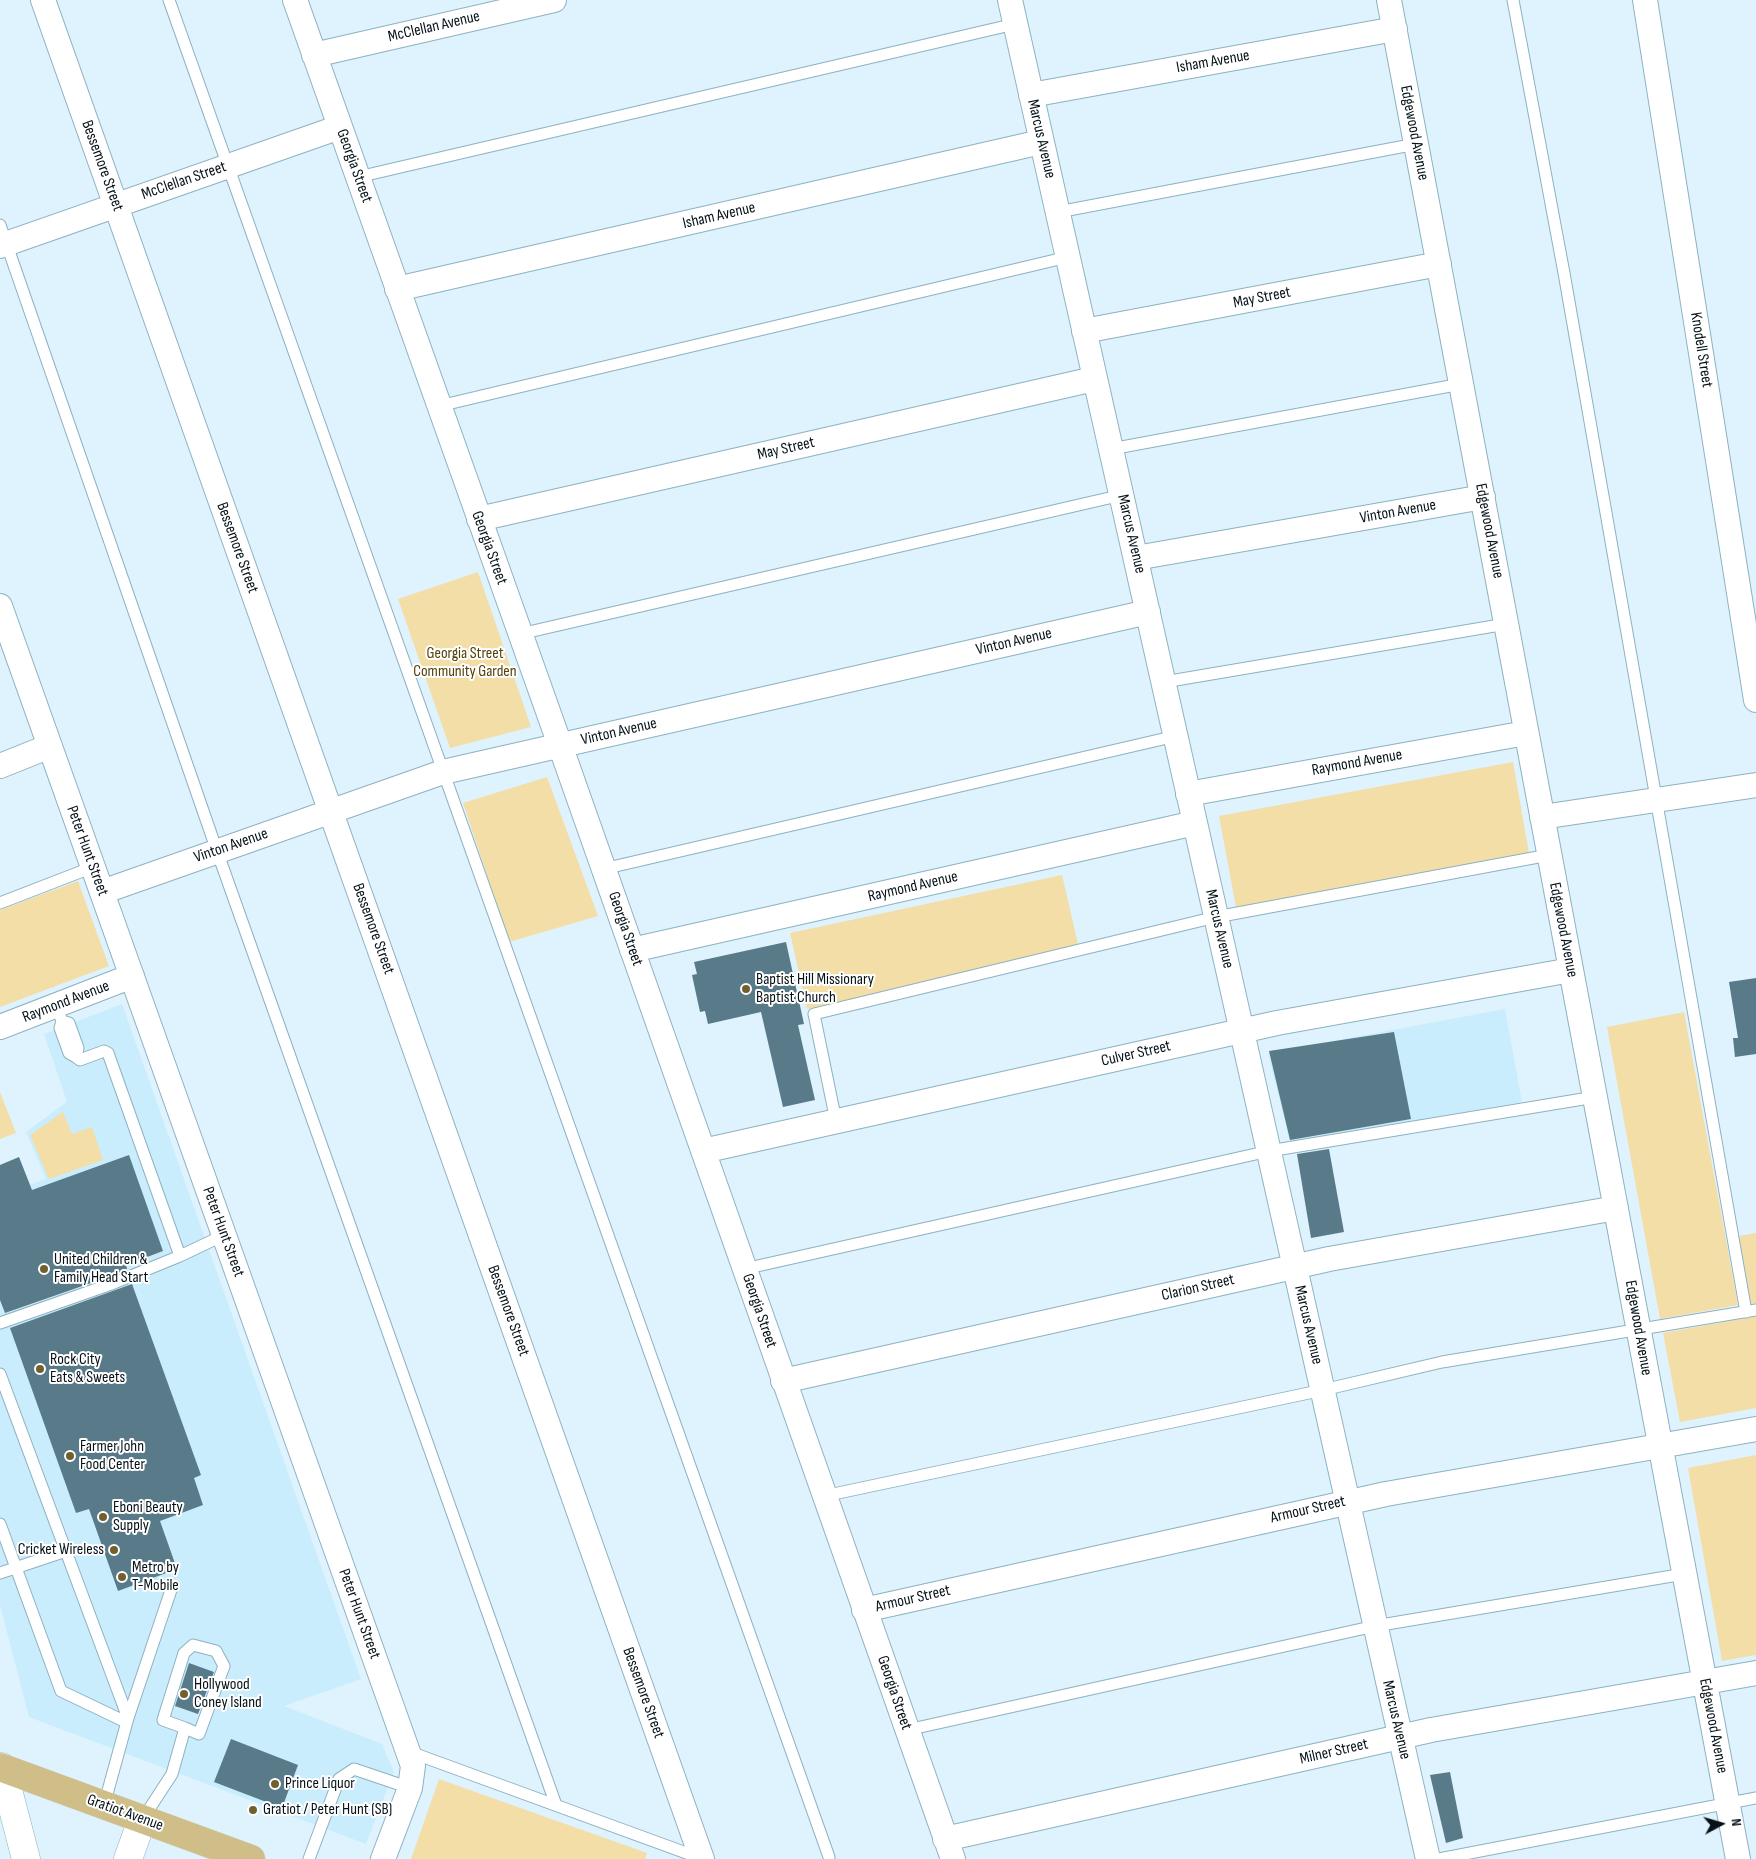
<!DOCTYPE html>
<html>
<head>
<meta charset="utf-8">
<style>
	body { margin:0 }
	#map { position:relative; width:1756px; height:1859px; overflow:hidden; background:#def3fd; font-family:"Sofia Sans Condensed",sans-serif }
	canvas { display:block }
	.north { position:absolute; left:1696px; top:1799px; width:50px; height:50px; -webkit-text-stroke:4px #fff; paint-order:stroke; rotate:84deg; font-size:14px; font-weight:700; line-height:20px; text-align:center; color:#051117 }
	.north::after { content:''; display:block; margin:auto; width:18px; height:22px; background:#051117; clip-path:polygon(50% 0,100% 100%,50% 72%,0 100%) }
</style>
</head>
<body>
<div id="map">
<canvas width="1756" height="1859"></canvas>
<div class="north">N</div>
</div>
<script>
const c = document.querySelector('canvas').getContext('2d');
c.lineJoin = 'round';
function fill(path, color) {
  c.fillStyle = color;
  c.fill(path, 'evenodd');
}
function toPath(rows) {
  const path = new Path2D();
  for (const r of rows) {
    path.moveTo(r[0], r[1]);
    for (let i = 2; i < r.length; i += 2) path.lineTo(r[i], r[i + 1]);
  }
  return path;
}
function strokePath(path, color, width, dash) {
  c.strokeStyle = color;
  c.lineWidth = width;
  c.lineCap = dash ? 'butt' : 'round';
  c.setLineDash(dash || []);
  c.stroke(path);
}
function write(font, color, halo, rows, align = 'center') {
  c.font = font + ' "Sofia Sans Condensed",sans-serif';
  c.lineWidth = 4;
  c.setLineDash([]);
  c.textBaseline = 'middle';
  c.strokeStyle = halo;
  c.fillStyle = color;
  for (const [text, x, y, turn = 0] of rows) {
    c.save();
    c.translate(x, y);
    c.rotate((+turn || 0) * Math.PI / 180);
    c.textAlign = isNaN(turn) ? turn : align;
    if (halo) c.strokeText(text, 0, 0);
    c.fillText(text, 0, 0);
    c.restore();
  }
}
const built = toPath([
	[122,1004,361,1679,284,1706,382,1744,394,1772,366,1844,29,1717,0,1605,0,1195,46,1179,26,1132,67,1102,44,1034],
	[1505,1009,1522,1102,1290,1142,1268,1053]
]);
const green = toPath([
	[478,572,531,727,450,748,398,599],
	[1513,762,1529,853,1236,907,1219,816],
	[547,777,598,916,509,942,463,803],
	[1062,875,1079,948,807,1009,790,933],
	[78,881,109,966,0,1007,0,910],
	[1684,1012,1738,1305,1660,1319,1607,1027],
	[0,1092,16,1133,0,1139],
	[63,1112,72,1134,92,1127,103,1160,49,1179,30,1135],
	[1756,1233,1756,1303,1750,1304,1739,1236],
	[1756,1316,1756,1408,1680,1422,1663,1333],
	[1756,1455,1756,1655,1722,1661,1688,1468],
	[439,1779,647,1853,645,1859,411,1859]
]);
const building = toPath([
	[786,942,804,1024,798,1025,815,1100,783,1107,761,1012,708,1024,705,1011,700,1012,692,975,697,974,694,962],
	[1756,978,1756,1054,1735,1057,1733,1038,1738,1038,1729,982],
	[1394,1032,1411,1119,1290,1140,1269,1051],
	[1329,1149,1344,1232,1311,1238,1297,1154],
	[129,1155,163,1251,126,1265,127,1269,111,1276,5,1313,0,1300,0,1165,19,1157,32,1190],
	[132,1284,201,1475,194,1478,203,1505,160,1521,177,1569,118,1591,89,1509,76,1513,10,1328],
	[189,1663,214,1672,198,1714,175,1706],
	[231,1739,298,1765,282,1808,214,1782],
	[1450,1772,1463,1838,1446,1843,1430,1775]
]);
const service = toPath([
	[169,0,829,1857],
	[1513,0,1564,273,1746,1312],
	[358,177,1015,24],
	[1058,212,1416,144],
	[0,225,217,851,556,1805],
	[439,406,1068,257],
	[1111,449,1461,384],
	[520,634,1122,495],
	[1164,682,1506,624],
	[603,869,1176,736],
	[0,903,93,867],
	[56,1005,62,1021,60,1028,69,1053,76,1057,78,1048,69,1023,62,1021],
	[76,1057,80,1060,104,1051,108,1053,180,1256,224,1235],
	[836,1121,814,1014,1216,917,1549,855],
	[744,1269,1269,1151,1595,1097],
	[0,1323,114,1283,180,1256],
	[0,1374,128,1718],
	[824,1496,1323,1390,1442,1362,1756,1310],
	[0,1524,61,1691,126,1722],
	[0,1573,66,1551],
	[907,1730,1375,1626,1684,1574],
	[410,1752,700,1858],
	[104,1805,128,1718,171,1590],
	[142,1820,172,1774,185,1728,199,1734,224,1666,216,1651,193,1645,184,1653,163,1720,185,1728],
	[309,1859,339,1779,354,1769,410,1788],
	[1439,1859,1756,1798]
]);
const minor = toPath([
	[43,0,702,1859],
	[295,0,560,745,953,1859],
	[1010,0,1428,1859],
	[1389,0,1738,1859],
	[1645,0,1756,700],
	[314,55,554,0],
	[1031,95,1395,29],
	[0,246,340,127],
	[397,289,1041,142],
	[1084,331,1439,264],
	[479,519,1094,379],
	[1136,558,1483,497],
	[0,606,413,1766,410,1788,383,1859],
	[0,766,50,746],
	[1188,794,1526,733],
	[1542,817,1756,785],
	[102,892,443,772,1148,612],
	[632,950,1195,823],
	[0,1027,132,976],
	[703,1151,1277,1023,1571,970],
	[783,1381,1329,1259,1616,1208],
	[864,1610,1386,1494,1756,1429],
	[945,1839,1431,1730,1756,1673]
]);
const secondary = toPath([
	[2,1767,26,1859],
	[128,1859,142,1820]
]);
const primary = toPath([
	[0,1767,251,1859]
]);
const markers = [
	[746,989,5,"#715f2d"],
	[44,1269,5,"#715f2d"],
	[40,1369,5,"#715f2d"],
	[70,1456,5,"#715f2d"],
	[103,1517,5,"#715f2d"],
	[114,1550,5,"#715f2d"],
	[122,1577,5,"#715f2d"],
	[184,1694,5,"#715f2d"],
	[275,1784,5,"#715f2d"],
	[253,1810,5,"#715f2d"]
];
const streetNames = [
	["McClellan Avenue",434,27,-13],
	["Isham Avenue",1213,62,-10],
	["Edgewood Avenue",1414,133,79],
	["Marcus Avenue",1041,139,77],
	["Bessemore Street",102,166,70],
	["Georgia Street",354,166,70],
	["McClellan Street",184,181,-19],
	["Isham Avenue",719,216,-13],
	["May Street",1262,298,-11],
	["Knodell Street",1701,350,81],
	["May Street",786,449,-13],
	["Vinton Avenue",1398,512,-10],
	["Edgewood Avenue",1489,531,79],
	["Marcus Avenue",1131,534,77],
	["Bessemore Street",237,548,70],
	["Georgia Street",489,548,70],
	["Vinton Avenue",1014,642,-13],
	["Vinton Avenue",619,732,-13],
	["Raymond Avenue",1357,763,-10],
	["Vinton Avenue",231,846,-19],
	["Peter Hunt Street",87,851,70],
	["Raymond Avenue",913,887,-13],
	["Bessemore Street",373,929,70],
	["Georgia Street",625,929,71],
	["Marcus Avenue",1219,929,77],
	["Edgewood Avenue",1563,930,79],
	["Raymond Avenue",66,1002,-21],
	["Culver Street",1136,1054,-13],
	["Peter Hunt Street",223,1232,70],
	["Clarion Street",1198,1288,-13],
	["Bessemore Street",508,1311,70],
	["Georgia Street",759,1311,71],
	["Marcus Avenue",1308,1325,77],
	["Edgewood Avenue",1638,1328,80],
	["Armour Street",1308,1510,-13],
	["Armour Street",913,1599,-13],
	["Peter Hunt Street",359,1614,70],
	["Bessemore Street",643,1693,70],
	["Georgia Street",894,1693,71],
	["Marcus Avenue",1396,1720,77],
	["Edgewood Avenue",1713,1726,79],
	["Milner Street",1334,1752,-13],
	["Gratiot Avenue",125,1813,20]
];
const parkNames = [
	["Georgia Street",465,654],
	["Community Garden",465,672]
];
const poiNames = [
	["Baptist Hill Missionary",756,980],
	["Baptist Church",756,998],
	["United Children &",54,1260],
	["Family Head Start",54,1278],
	["Rock City",50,1360],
	["Eats & Sweets",50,1378],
	["Farmer John",80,1447],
	["Food Center",80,1465],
	["Eboni Beauty",113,1508],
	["Supply",113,1526],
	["Cricket Wireless",104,1550,"right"],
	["Metro by",132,1568],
	["T-Mobile",132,1586],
	["Hollywood",194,1685],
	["Coney Island",194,1703],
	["Prince Liquor",285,1784],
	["Gratiot / Peter Hunt (SB)",263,1810]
];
fill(built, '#c9edfd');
fill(green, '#f3dea8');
fill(building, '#597a89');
strokePath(service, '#8eb1c1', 13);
strokePath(minor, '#8eb1c1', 26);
strokePath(secondary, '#8eb1c1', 29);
strokePath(primary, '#d2d4d5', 29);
strokePath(service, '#fff', 11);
strokePath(minor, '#fff', 24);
strokePath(secondary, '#fff', 28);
strokePath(primary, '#d0be89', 28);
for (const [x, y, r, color] of markers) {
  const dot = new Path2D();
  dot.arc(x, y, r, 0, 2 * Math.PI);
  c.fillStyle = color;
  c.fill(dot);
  strokePath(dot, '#fff', 2);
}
write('16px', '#051117', '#fff', streetNames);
write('16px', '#544108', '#fff', parkNames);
write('16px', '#051117', '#fff', poiNames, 'left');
</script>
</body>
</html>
